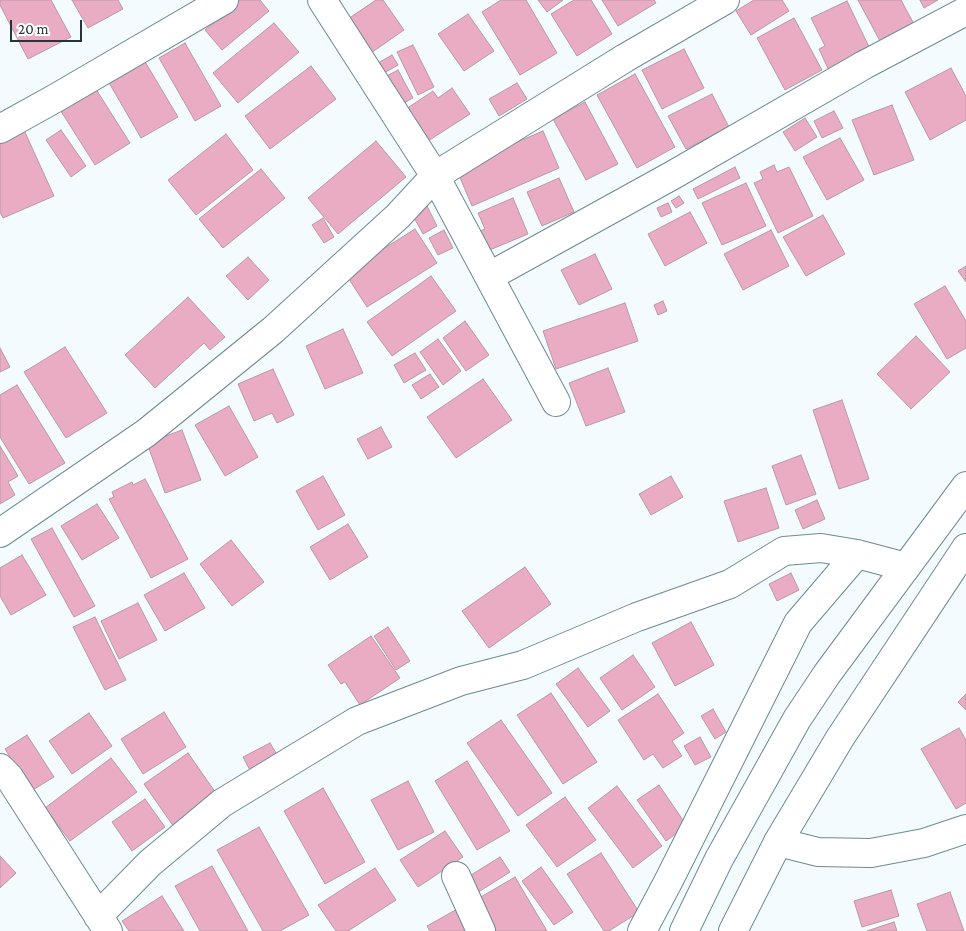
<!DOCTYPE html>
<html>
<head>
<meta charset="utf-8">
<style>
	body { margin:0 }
	#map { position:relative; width:966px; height:931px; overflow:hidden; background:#f4fbfe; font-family:"Crimson Pro",serif }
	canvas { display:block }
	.scale { position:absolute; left:10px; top:20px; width:72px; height:22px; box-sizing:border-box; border:2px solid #27343a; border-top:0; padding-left:6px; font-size:15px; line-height:18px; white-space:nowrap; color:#27343a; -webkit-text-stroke:4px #fff; paint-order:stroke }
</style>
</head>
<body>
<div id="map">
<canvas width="966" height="931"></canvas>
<div class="scale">20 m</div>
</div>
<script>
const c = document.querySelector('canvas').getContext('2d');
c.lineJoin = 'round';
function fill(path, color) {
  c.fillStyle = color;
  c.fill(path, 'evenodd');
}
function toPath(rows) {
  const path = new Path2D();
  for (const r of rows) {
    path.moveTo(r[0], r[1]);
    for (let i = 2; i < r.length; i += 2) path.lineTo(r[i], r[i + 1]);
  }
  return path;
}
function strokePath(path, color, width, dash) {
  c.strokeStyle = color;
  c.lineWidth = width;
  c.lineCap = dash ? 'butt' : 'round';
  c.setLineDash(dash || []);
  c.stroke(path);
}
const building = toPath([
	[0,0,51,0,71,37,28,59,0,5,0,0],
	[72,0,118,0,123,9,88,28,72,0],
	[240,0,260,0,269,11,222,50,205,30,240,0],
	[376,0,383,0,404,30,371,53,348,19,376,0],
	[501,0,526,0,557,53,520,75,482,12,501,0],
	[538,0,563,0,547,12,538,0],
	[574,0,591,0,612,34,577,56,551,14,574,0],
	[602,0,654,0,656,3,618,26,602,0],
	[754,0,782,0,789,11,751,35,736,11,754,0],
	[858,0,901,0,914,24,880,41,858,0],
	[920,0,938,0,924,8,920,0],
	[847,1,871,51,831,75,819,49,825,46,811,18,847,1],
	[468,14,494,51,464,71,438,34,468,14],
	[794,18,822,70,785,90,757,38,794,18],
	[274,23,299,52,238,103,213,73,274,23],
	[185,43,221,106,195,121,159,58,185,43],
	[413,45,434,87,418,95,397,52,413,45],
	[684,49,704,88,662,109,642,70,684,49],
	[392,55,398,65,384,73,378,63,392,55],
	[144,60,178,117,141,138,108,81,144,60],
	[311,66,336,99,270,149,245,116,311,66],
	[951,68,966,96,966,120,930,140,905,92,951,68],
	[398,70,413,98,400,105,385,77,398,70],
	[635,74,675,147,637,168,597,95,635,74],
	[517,83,527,99,499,116,489,99,517,83],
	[94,86,130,143,95,165,59,108,94,86],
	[452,88,470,114,428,141,406,109,433,91,438,98,452,88],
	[712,94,729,127,686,149,668,116,712,94],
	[585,102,618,164,586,180,553,119,585,102],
	[892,105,914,160,874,175,852,120,892,105],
	[834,111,843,128,822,138,814,121,834,111],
	[805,118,817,137,795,151,783,132,805,118],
	[24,130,54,196,3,218,0,212,0,140,24,130],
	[61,130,86,166,71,177,46,140,61,130],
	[543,131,559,168,472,206,456,168,543,131],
	[226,134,253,170,196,215,168,180,226,134],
	[840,138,864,180,827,200,803,157,840,138],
	[376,141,406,177,338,234,308,198,376,141],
	[774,165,777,172,789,167,813,216,778,233,754,183,763,179,760,172,774,165],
	[735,167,740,178,698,199,693,189,735,167],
	[261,169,285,198,223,248,199,219,261,169],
	[559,178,574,212,542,226,527,192,559,178],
	[746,183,766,226,722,245,702,203,746,183],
	[679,196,684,203,676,208,671,201,679,196],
	[513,198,528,234,480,254,472,234,485,229,478,213,513,198],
	[668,203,672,212,661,217,657,208,668,203],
	[426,204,437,226,423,234,411,212,426,204],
	[690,212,707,243,665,266,648,234,690,212],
	[823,215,845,254,806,276,783,237,823,215],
	[323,218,334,237,324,243,312,225,323,218],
	[415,229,437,263,367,307,345,273,415,229],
	[444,230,453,248,438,255,429,238,444,230],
	[771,230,789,266,743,290,724,254,771,230],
	[595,254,612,289,579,305,561,270,595,254],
	[248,257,269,280,248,300,226,276,248,257],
	[966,266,966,282,958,271,966,266],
	[431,276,456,311,392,356,367,322,431,276],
	[945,286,966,321,966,348,947,359,914,304,945,286],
	[188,297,225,337,210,350,204,343,155,388,125,355,188,297],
	[663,301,667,311,658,315,654,305,663,301],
	[625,303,638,341,556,369,543,331,625,303],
	[465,321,489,355,466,371,443,338,465,321],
	[343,329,363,373,325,389,306,346,343,329],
	[916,336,950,372,911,409,877,374,916,336],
	[438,339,461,371,443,385,420,352,438,339],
	[65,347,107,413,66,438,24,372,65,347],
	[0,348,10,367,0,372,0,348],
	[415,353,426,370,404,383,394,365,415,353],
	[608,368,625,412,586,426,569,383,608,368],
	[273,369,294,415,277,423,272,413,254,421,238,384,273,369],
	[430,374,439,387,421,399,412,385,430,374],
	[483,379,512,420,456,458,427,417,483,379],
	[17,385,65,463,29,484,0,437,0,395,17,385],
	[842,400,869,479,839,489,813,410,842,400],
	[229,406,258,457,225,476,195,425,229,406],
	[381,427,392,447,368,459,357,439,381,427],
	[182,430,201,480,165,493,147,443,182,430],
	[0,446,18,476,8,482,15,495,0,504,0,446],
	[801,455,816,494,786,505,772,466,801,455],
	[323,476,345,515,318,530,296,491,323,476],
	[671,476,683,497,651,515,639,494,671,476],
	[145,479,188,559,151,578,109,499,114,497,112,492,132,482,133,485,145,479],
	[766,488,779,528,738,542,724,501,766,488],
	[817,500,825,519,803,529,795,510,817,500],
	[97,504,119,538,82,560,61,526,97,504],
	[348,524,368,557,330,580,310,547,348,524],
	[52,528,95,606,74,617,31,539,52,528],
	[231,540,264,582,232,606,200,564,231,540],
	[22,555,46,595,11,615,0,596,0,568,22,555],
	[525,567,551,604,489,648,462,611,525,567],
	[184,573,205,608,165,631,144,595,184,573],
	[791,573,799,590,777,601,769,584,791,573],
	[138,603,157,640,119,659,101,621,138,603],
	[95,617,126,680,105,690,73,627,95,617],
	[691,622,714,665,675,686,652,643,691,622],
	[388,627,410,661,396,670,374,636,388,627],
	[371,636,400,678,360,705,345,682,341,684,328,665,371,636],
	[633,655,655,687,622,710,600,678,633,655],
	[578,668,610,711,588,727,556,684,578,668],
	[551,693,597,762,563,784,517,715,551,693],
	[658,694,684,733,672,741,682,756,663,768,653,754,644,760,618,720,658,694],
	[966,694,966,710,958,702,966,694],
	[713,709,726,732,715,739,701,716,713,709],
	[164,712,186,747,143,774,121,739,164,712],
	[89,713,112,746,72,774,49,741,89,713],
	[501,720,552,793,518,816,467,743,501,720],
	[959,728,966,740,966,803,956,809,921,749,959,728],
	[27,735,54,777,31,791,5,749,27,735],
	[700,737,711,757,695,765,684,746,700,737],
	[270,743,282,763,254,778,243,757,270,743],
	[188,753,218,796,174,827,144,784,188,753],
	[111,758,137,792,70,841,45,808,111,758],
	[467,761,510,831,477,850,435,781,467,761],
	[408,781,434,832,398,850,371,800,408,781],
	[659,785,687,826,666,841,637,800,659,785],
	[617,786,662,846,633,868,588,808,617,786],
	[323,788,365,862,325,884,284,811,323,788],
	[565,797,596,840,557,867,526,825,565,797],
	[145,799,165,827,132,851,112,822,145,799],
	[259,827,309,915,280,931,263,931,217,850,259,827],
	[445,831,463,857,418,887,400,860,445,831],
	[601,853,639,912,609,931,604,931,567,874,601,853],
	[0,856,16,873,0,888,0,856],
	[500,857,510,872,472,896,463,880,500,857],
	[212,866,248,931,200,931,175,886,212,866],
	[541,867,573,912,554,925,522,881,541,867],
	[375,868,396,900,348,931,336,931,318,905,375,868],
	[515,877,547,931,491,931,474,901,515,877],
	[891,890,899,916,862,927,854,901,891,890],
	[950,892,964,931,927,931,917,904,950,892],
	[162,896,184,931,129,931,122,921,162,896],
	[459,908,472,931,430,931,427,926,459,908],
	[894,922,897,931,867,931,894,922]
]);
const minor = toPath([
	[322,0,435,176,556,402],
	[0,129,54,99,224,0],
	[490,276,673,175,864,65,966,11],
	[0,533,146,433,273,330,398,216,435,176,625,58,725,0],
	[0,768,9,777,108,931],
	[778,842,818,852,871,853,924,843,966,829],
	[456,876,481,931],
	[98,916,150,863,222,803,357,721,461,681,523,665,637,617,730,584,784,551,821,548,857,554,906,567],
	[642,931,668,882,798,623,857,554]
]);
const major = toPath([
	[684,931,719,859,797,719,827,674,966,486],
	[733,931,778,842,840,738,966,548]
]);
fill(building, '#eaacc3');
strokePath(building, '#b899a4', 1);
strokePath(minor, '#6c8a98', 30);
strokePath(major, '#6c8a98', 30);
strokePath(minor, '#fff', 28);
strokePath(major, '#fff', 28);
</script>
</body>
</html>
